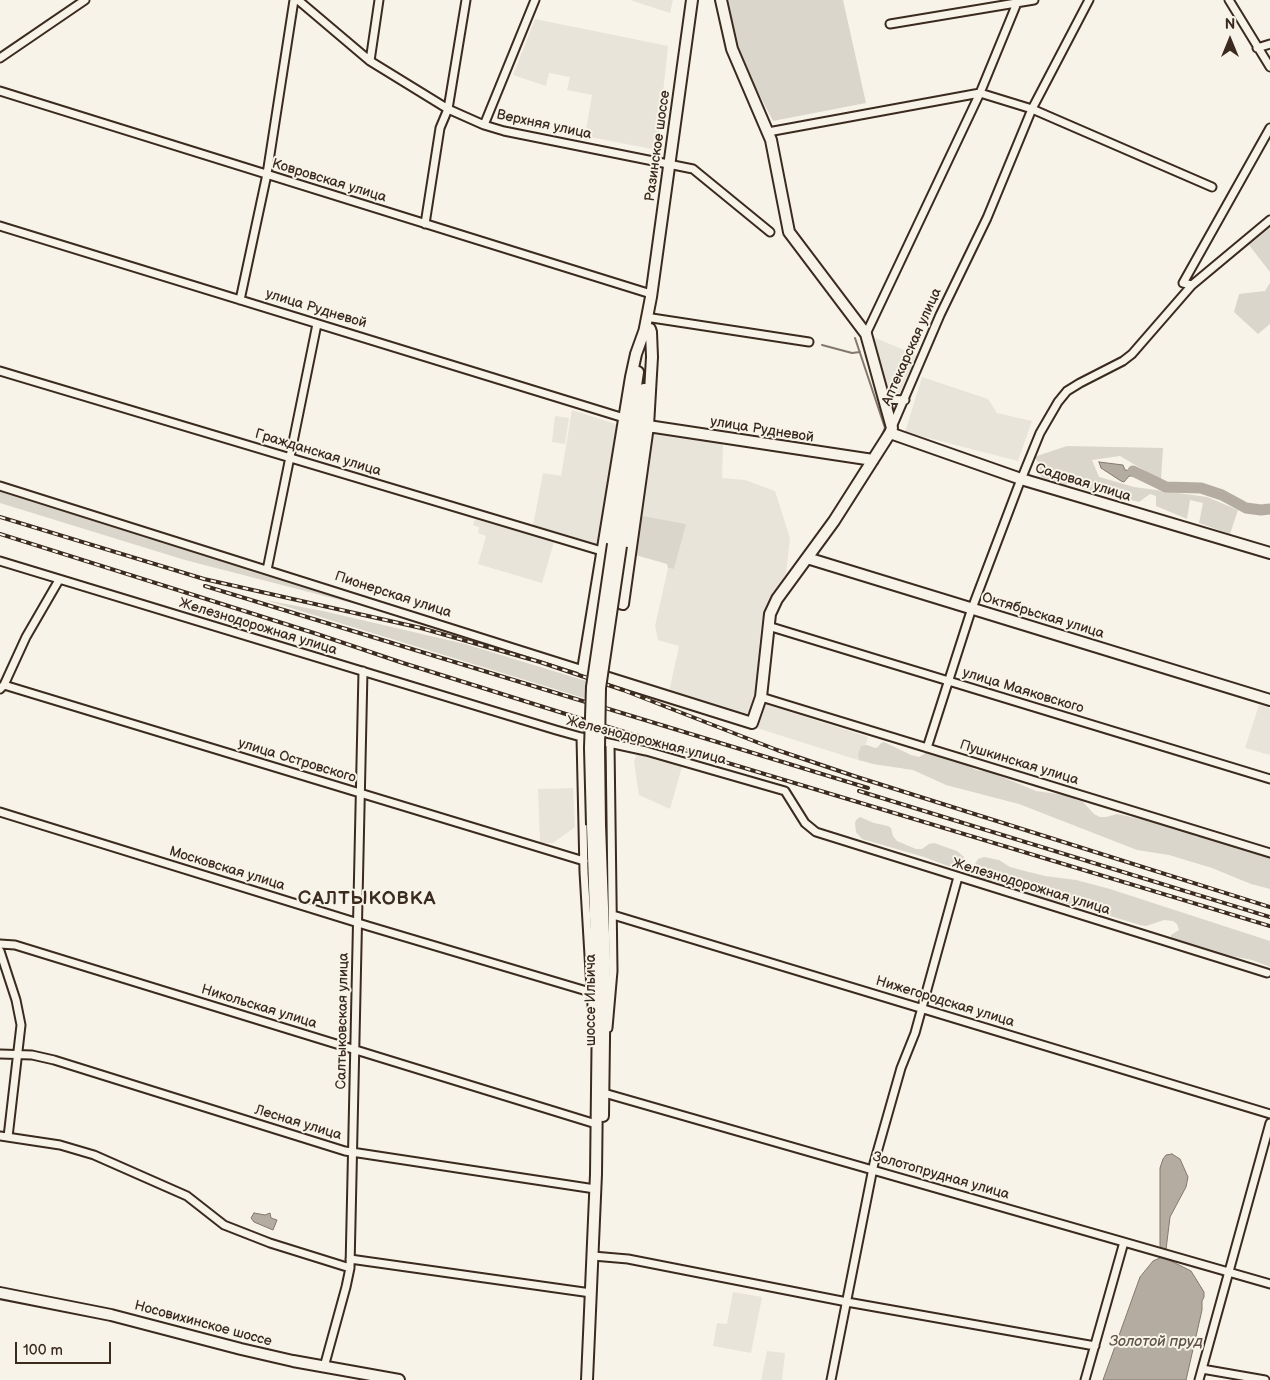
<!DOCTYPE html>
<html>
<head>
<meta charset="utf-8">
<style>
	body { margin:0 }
	#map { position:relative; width:1270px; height:1380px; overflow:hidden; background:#f7f3e8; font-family:"Balsamiq Sans",sans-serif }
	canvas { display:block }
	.north { position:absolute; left:1205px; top:15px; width:50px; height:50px; -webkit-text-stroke:4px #f7f3e8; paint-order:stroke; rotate:0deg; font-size:14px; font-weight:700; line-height:20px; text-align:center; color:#3b2a1e }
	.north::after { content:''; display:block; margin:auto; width:18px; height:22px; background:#3b2a1e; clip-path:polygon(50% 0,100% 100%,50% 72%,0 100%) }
	.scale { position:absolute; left:15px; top:1342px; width:96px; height:22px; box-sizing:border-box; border:2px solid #3b2a1e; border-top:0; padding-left:6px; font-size:15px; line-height:18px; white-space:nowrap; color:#3b2a1e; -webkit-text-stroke:4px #f7f3e8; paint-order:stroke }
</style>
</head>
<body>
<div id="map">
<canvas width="1270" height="1380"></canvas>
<div class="north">N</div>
<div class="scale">100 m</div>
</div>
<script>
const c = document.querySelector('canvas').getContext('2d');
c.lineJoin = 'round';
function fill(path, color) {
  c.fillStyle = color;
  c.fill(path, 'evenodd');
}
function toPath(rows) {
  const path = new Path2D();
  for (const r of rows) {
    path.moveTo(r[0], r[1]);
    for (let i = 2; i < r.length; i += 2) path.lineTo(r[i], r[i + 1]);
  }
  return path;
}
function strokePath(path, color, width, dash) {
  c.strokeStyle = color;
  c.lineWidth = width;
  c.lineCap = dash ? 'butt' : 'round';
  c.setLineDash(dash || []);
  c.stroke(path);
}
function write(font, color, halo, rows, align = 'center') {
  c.font = font + ' "Balsamiq Sans",sans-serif';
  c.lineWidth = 4;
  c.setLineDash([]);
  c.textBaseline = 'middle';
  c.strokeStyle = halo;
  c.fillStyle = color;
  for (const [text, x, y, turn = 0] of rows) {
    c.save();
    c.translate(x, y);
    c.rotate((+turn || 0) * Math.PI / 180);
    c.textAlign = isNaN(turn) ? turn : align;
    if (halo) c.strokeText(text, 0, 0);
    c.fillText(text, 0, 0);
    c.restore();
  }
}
const built = toPath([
	[630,0,673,0,670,13],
	[535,19,668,46,657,150,585,136,592,95,567,90,570,77,549,73,546,86,513,75],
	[873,337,916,355,900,393,884,391],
	[922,377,988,399,997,413,1032,421,1018,461,905,432],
	[572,410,619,425,601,545,533,525,543,473,561,476],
	[555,416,569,418,565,444,552,442],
	[650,432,723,444,722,478,745,480,775,491,790,538,786,574,767,604,761,625,755,698,748,720,669,692,679,646,658,640,655,626,668,568,674,569,685,524,638,515],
	[475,519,554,542,542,583,478,564,486,536,478,533,479,527,473,525],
	[765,704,868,737,861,761,757,728],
	[1259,705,1270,708,1270,755,1245,748],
	[637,752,683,763,670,809,639,795,634,762],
	[573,788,575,827,553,843,540,843,538,789],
	[733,1292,762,1297,751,1353,713,1346,717,1323,727,1324],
	[767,1351,785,1353,782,1380,761,1380]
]);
const green = toPath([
	[727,0,843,0,866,103,773,121,735,48],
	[1270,228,1270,272,1249,245],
	[1270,283,1270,324,1258,334,1234,312,1239,294,1265,291],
	[1067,446,1163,448,1161,480,1120,456,1092,460,1099,477,1134,487,1207,497,1238,510,1230,534,1199,523,1203,503,1190,500,1187,519,1156,506,1156,496,1150,494,1139,502,1080,488,1083,481,1073,475,1066,485,1041,477,1038,462,1034,457],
	[0,490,97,521,372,605,371,608,185,560,0,503],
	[638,515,686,524,674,569,668,568,667,564,632,554],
	[265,600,323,611,465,644,586,681,587,699],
	[884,742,911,755,919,757,926,753,941,755,951,761,962,763,976,770,990,772,1036,791,1064,795,1083,802,1094,814,1100,817,1106,817,1117,814,1140,819,1189,833,1197,837,1205,836,1252,853,1270,857,1270,889,1251,884,1212,868,1169,855,1137,850,1019,804,946,785,913,770,873,764,859,760,858,754,861,746,867,745,875,748,878,747,881,743],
	[860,817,874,823,888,826,891,828,893,836,897,841,916,849,922,849,929,844,934,843,957,851,964,857,965,864,960,867,948,866,924,857,862,839,856,832,855,823,856,820],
	[984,857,999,860,1010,867,1025,871,1045,876,1076,880,1110,889,1270,941,1270,967,1252,960,1226,955,1174,939,1171,938,1171,935,1179,930,1177,924,1173,921,1164,920,1146,926,1140,925,1081,907,1052,900,1001,883,977,878,975,876,975,864,978,859]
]);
const water = toPath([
	[1099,462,1123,465,1125,470,1133,471,1134,476,1129,476,1124,482,1121,481,1101,468,1099,462],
	[1172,1154,1180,1159,1188,1177,1186,1187,1170,1217,1165,1258,1191,1271,1204,1292,1204,1297,1202,1301,1202,1310,1186,1380,1103,1380,1140,1277,1153,1261,1160,1258,1160,1168,1163,1159,1166,1155,1172,1154],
	[254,1213,265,1215,270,1213,271,1218,277,1220,273,1230,254,1222,251,1218,254,1213]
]);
const stream = toPath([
	[855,338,885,428,882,435],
	[822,345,852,353,860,352]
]);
const river = toPath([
	[1133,471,1166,487,1201,488,1222,495,1246,508,1261,510,1270,509]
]);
const street = toPath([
	[298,0,370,61,448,109,484,125,504,131,693,169,770,232],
	[1229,0,1270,67],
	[890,24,1034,0],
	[1257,48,1270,44],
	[0,58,85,0],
	[370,61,379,0],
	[0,91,651,294],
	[484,125,535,0],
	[768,132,980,93,1032,109,1212,187],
	[425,224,440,128,448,109,466,0],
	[0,226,624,418],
	[1192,285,1183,283,1270,128],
	[240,300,267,174,294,0],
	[652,318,809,342],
	[866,334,980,93,1017,3],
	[0,371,605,552],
	[884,399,905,400],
	[892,427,940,315,987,218,1032,109,1089,0],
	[0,486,583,670],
	[0,561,556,730,581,737,646,751,785,791,805,823,816,832,1267,973],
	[267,570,317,324],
	[768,626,1270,779],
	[4,685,584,861],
	[0,689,4,685,26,637,59,580],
	[761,697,1270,853],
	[581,737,584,872,594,1039],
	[927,748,971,611,1018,487,1040,433,1058,402,1067,391,1080,383,1123,361,1132,354,1192,285,1270,220],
	[0,812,368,926,590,992],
	[613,915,1270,1114],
	[0,944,15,945,596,1124],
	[0,951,16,1000,21,1025,8,1137],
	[608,1028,613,971,610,744],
	[0,1054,32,1055,54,1060,345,1151,595,1189],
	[604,1093,1270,1284],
	[0,1136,60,1145,94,1155,187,1196,224,1225,270,1243,350,1268],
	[593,1256,628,1259,847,1302,1095,1346],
	[350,1259,591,1293],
	[324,1367,346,1287,350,1268,363,671],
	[1202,1369,1265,1380],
	[831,1380,874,1163,901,1068,915,1033,958,877],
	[1085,1380,1124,1242],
	[1199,1380,1270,1123]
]);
const secondary = toPath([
	[651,332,650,329,645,329,636,354,631,377,583,670,752,723,761,697,770,614,777,599,834,521,890,433,892,428,866,334,789,232,771,140,732,49,721,0],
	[644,333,651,297,692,0],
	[648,426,873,460],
	[890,433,1021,479,1270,553],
	[613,544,638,372],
	[621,546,644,389],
	[807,558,1270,700],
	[606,599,623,604,648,426,652,357,651,332],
	[600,825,605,962,603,1116],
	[0,1293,111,1315,241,1349,293,1361,399,1380],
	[587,1380,596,1174,598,1005,592,825]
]);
const rail = toPath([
	[0,517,204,579,421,628,540,662,623,690,777,750,857,777,1270,907],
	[0,534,314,633,403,663,585,720,1270,926],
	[205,586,868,788],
	[859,791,1270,917]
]);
const secondaryBridge = toPath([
	[592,825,590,748,592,687,613,544],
	[600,825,599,748,600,688,621,546]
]);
const streetNames = [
	["Верхняя улица",544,125,12],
	["Разинское шоссе",658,146,-82],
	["Ковровская улица",329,181,17],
	["улица Рудневой",316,309,17],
	["Аптекарская улица",912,347,-66],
	["улица Рудневой",762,430,9],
	["Гражданская улица",318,453,17],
	["Садовая улица",1083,483,17],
	["Пионерская улица",393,595,18],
	["Октябрьская улица",1043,616,17],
	["Железнодорожная улица",258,627,17],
	["улица Маяковского",1023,691,17],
	["Железнодорожная улица",646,741,14],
	["улица Островского",297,761,17],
	["Пушкинская улица",1019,763,17],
	["Московская улица",227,869,17],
	["Железнодорожная улица",1031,887,17],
	["шоссе Ильича",591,1000,-90],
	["Нижегородская улица",945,1002,17],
	["Никольская улица",259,1007,17],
	["Салтыковская улица",343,1021,-89],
	["Лесная улица",298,1123,17],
	["Золотопрудная улица",941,1176,16],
	["Носовихинское шоссе",203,1324,15]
];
const waterNames = [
	["Золотой пруд",1156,1342]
];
const districtNames = [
	["САЛТЫКОВКА",367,899]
];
fill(built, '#e9e4d9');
fill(green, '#dbd6cb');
fill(water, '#b4aca0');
strokePath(water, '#84786c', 1);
strokePath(stream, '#84786c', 2);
strokePath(river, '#b4aca0', 11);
strokePath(street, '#3b2a1e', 11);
strokePath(secondary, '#3b2a1e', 14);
strokePath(street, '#f7f3e8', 7);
strokePath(secondary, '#f7f3e8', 10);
strokePath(rail, '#3b2a1e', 4);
strokePath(rail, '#f7f3e8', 2, [5.5]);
strokePath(secondaryBridge, '#3b2a1e', 14, []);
strokePath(secondaryBridge, '#f7f3e8', 10);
write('14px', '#3b2a1e', '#f7f3e8', streetNames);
write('italic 15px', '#5f5145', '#f7f3e8', waterNames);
c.letterSpacing = '1px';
write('bold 19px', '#3b2a1e', '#f7f3e8', districtNames);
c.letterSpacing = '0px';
</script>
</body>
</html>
